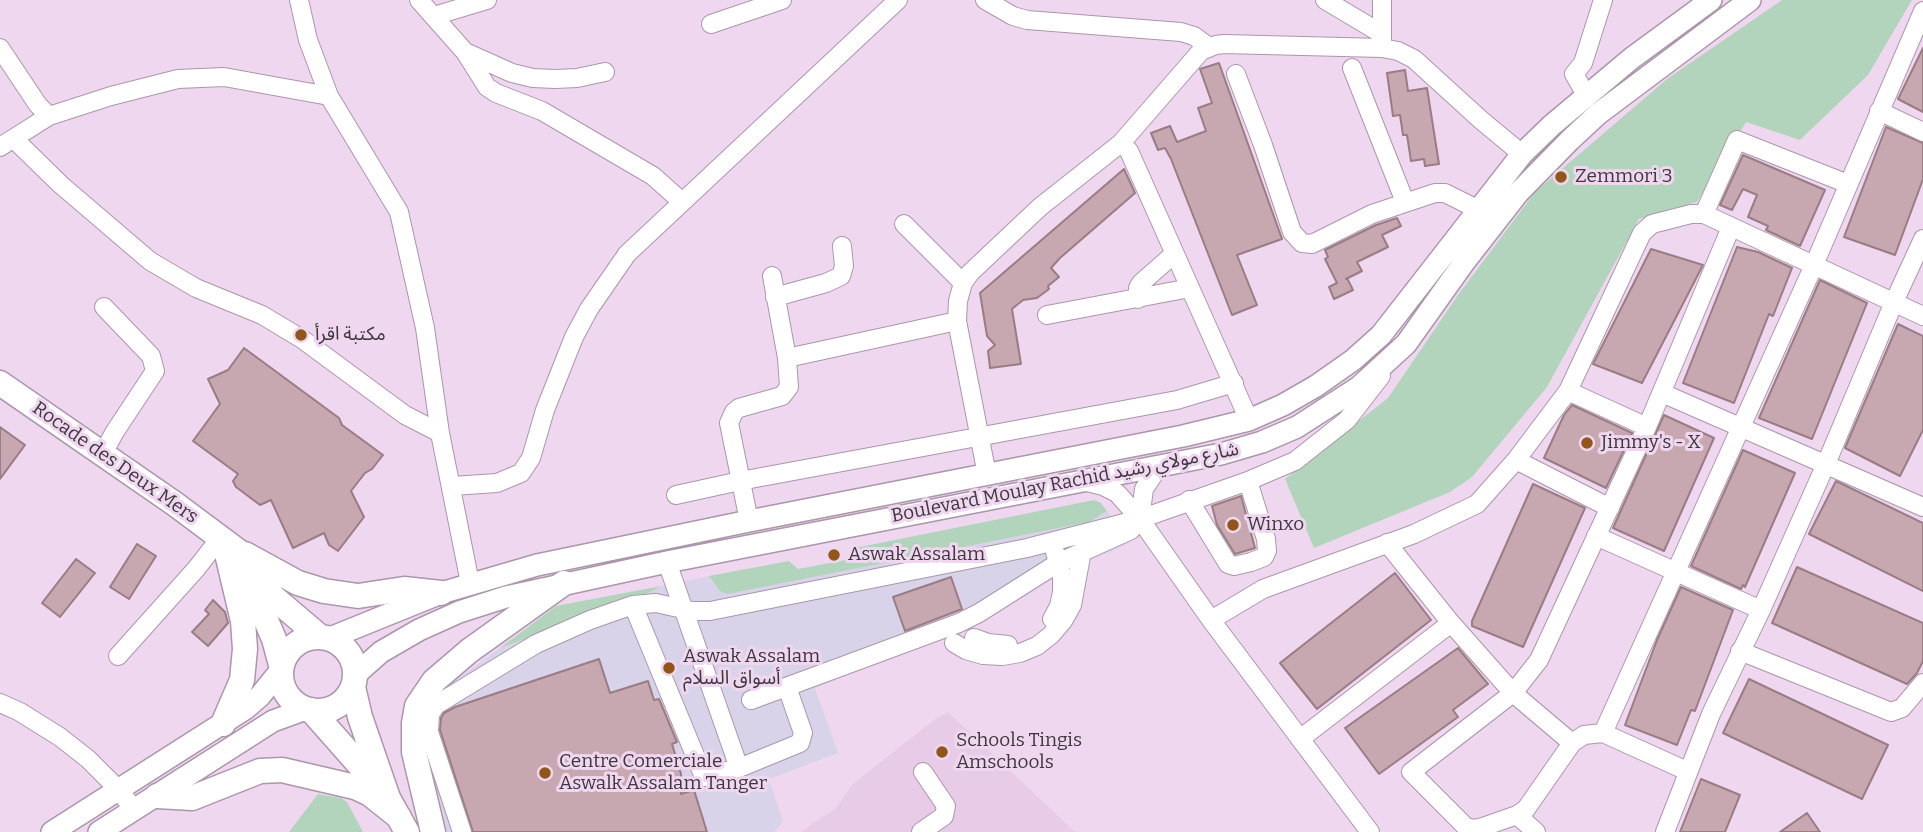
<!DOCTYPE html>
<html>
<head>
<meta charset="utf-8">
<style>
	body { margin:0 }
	canvas { display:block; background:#efd8ef }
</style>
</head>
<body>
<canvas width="1923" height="832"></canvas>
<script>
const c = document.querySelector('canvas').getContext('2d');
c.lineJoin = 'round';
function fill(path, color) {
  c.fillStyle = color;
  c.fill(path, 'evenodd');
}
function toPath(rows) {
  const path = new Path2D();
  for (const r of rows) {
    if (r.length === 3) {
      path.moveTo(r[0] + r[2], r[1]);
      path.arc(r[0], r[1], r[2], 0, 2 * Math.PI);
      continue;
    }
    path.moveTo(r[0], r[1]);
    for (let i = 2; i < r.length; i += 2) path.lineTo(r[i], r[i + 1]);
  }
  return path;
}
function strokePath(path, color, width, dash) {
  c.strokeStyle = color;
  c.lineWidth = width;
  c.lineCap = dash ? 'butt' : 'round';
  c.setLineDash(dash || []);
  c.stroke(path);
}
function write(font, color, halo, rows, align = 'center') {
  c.font = font + ' Bitter,"Noto Sans Arabic",serif';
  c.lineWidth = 6;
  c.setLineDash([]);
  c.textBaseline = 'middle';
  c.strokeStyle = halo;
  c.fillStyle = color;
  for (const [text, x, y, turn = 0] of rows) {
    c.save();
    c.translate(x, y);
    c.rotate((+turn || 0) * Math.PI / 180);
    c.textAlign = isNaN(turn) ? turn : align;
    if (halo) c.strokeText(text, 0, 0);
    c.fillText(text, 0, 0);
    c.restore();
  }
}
const commercial = toPath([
	[1107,511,1129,543,1049,579,980,624,815,688,838,753,769,779,783,822,774,832,447,832,438,813,419,735,430,699,500,648,639,598,661,586,709,576,720,591,728,594,1089,522]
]);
const built = toPath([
	[948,712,1075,832,801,832,836,808,853,784,934,720]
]);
const green = toPath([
	[1782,0,1912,0,1868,75,1800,140,1746,122,1697,202,1639,219,1547,387,1472,477,1450,492,1314,548,1285,479,1388,398,1458,295,1535,192,1667,79],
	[1094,500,1101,503,1107,511,1089,522,728,594,720,591,709,576,789,561,798,569,851,559,855,548],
	[661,586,639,598,500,648,556,606],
	[318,794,341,798,347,802,363,832,289,832]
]);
const building = toPath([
	[1923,48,1923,112,1898,99,1923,48],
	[1219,63,1282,239,1237,255,1257,305,1232,315,1171,159,1165,148,1158,150,1151,133,1170,126,1177,142,1206,131,1198,108,1212,103,1200,69,1219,63],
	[1405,70,1408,91,1427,88,1439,164,1425,166,1424,159,1411,161,1407,135,1403,135,1400,115,1393,116,1387,73,1405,70],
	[1886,127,1923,143,1923,179,1895,255,1844,237,1886,127],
	[1743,155,1825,190,1800,246,1766,230,1768,226,1748,217,1757,195,1743,189,1732,210,1720,205,1743,155],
	[1124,169,1135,193,1060,258,1051,268,1059,277,1048,286,1049,289,1037,298,1023,300,1012,309,1021,364,990,368,988,351,995,345,987,336,980,293,1124,169],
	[1397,218,1401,226,1382,235,1388,247,1357,262,1362,271,1346,279,1347,278,1353,290,1334,299,1329,287,1337,283,1325,259,1328,257,1325,250,1376,225,1397,218],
	[1737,247,1758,252,1792,268,1773,316,1769,314,1734,403,1683,383,1737,247],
	[1651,249,1703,265,1642,383,1593,364,1651,249],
	[1820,280,1867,303,1812,439,1759,418,1820,280],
	[1898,324,1923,336,1923,430,1900,476,1845,448,1898,324],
	[244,348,339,418,342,425,383,455,372,469,365,473,351,491,364,517,338,551,329,545,324,533,293,548,271,500,260,505,236,487,233,481,238,474,193,441,220,404,208,379,228,370,244,348],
	[1572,405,1632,433,1606,488,1544,458,1564,415,1572,405],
	[1664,415,1714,438,1664,551,1613,528,1664,415],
	[0,427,25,445,0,479,0,427],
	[1743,450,1795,473,1745,587,1743,585,1741,589,1691,566,1743,450],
	[1836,481,1923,523,1923,591,1809,534,1836,481],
	[1533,484,1585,508,1523,647,1472,626,1472,621,1533,484],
	[1241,496,1255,548,1235,554,1217,525,1212,506,1241,496],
	[137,544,156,556,129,599,110,587,137,544],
	[76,559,95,573,60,617,42,603,76,559],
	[1797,567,1923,623,1923,661,1917,673,1907,684,1772,623,1797,567],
	[1395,573,1431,620,1317,709,1280,663,1395,573],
	[951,577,962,609,905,631,893,597,951,577],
	[1681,587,1733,610,1695,711,1691,710,1677,745,1625,725,1657,640,1681,587],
	[213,600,225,612,228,623,208,646,192,632,209,614,205,610,213,600],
	[1458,648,1488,684,1453,710,1458,717,1379,774,1345,728,1458,648],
	[599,659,610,693,648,681,654,700,659,699,677,742,672,744,681,774,681,794,694,790,707,832,473,832,440,730,441,718,444,713,455,707,599,659],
	[1749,679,1888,745,1862,799,1723,733,1749,679],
	[1701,779,1740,795,1725,832,1680,832,1701,779],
	[1807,813,1820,832,1780,832,1807,813]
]);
const minor = toPath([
	[299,0,308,40,329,96,399,212,425,328,440,433,470,583],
	[419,0,465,52,512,73,533,78,555,79,577,78,605,72],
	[985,0,1013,16,1027,20,1181,32,1194,36,1209,47],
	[1325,0,1382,34],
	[1382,0,1382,41],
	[434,16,487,0],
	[711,24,782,0],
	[0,48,38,105,49,116],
	[465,52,487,87,496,93,542,111,653,176,681,201],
	[1352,68,1405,202],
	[1236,74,1263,145,1292,232,1302,243,1312,244,1372,214,1435,193,1445,193,1477,209],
	[1586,95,1574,74,1583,63,1603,0],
	[1879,111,1923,132],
	[14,139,60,184,150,261,196,288,262,315,302,339,405,415,440,433],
	[1121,143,1129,151,1249,420],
	[0,147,49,116,111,96,178,79,224,77,329,96],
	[1704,214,1737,140,1848,184],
	[904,224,963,283],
	[775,297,826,283,841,276,844,266,842,246],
	[1138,299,1138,288,1141,283,1174,254],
	[1047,315,1190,288],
	[787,358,957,321],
	[1568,391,1647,427],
	[1662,393,1923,507],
	[103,454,114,433,155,371,151,356,104,307],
	[1516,460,1610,508],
	[987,475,957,321,958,301,963,283,970,273,1040,207,1121,143,1201,51,1216,45,1224,44,1382,48,1398,51,1414,59,1481,120,1522,154],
	[1083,481,1103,486,1117,493,1140,519,1211,620,1370,832],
	[452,486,497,483,521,473,531,458,545,410,574,337,589,309,627,254,898,0],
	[676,495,740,481,1177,400,1234,383],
	[1189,500,1228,564,1234,566,1251,562,1264,557,1267,551,1266,539,1248,481],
	[1140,519,1144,489,1154,474,1169,464],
	[749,521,729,423,734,412,739,408,782,396,789,387,787,358,772,276],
	[1596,536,1761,610],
	[1387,543,1451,623,1513,693,1572,743],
	[667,562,739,768],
	[633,605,704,777,739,768,800,743,803,733,787,687],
	[1052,619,1059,606,1062,592,1062,577,1055,552],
	[1211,620,1263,589,1414,534,1477,504,1516,460,1568,391,1642,233,1652,224,1691,214,1704,214,1923,316],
	[974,638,988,643,1008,645],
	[954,643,966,650,983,655,1002,656,1020,653,1037,646,1051,635,1063,621,1072,605,1082,551],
	[1740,651,1891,712,1902,708,1923,683],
	[118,656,196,569,221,537],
	[751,700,959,623,979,613,1058,563,1131,530],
	[0,703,20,712,60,737,88,759,119,790,134,810],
	[1603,733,1814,265,1923,11],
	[1300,739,1451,623],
	[1517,815,1483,827,1475,829,1466,827,1411,772,1513,693,1539,660,1647,427,1731,227],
	[462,832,429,732,430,714,436,705,536,644,590,620,633,605,656,603,692,611,710,611,1027,548,1140,519,1248,481,1295,461,1347,420,1381,376],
	[921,832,944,816,946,806,923,772],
	[1536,832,1517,815,1526,809,1572,743,1584,735,1603,733,1687,771],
	[1665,832,1711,714,1761,610,1826,464,1894,302,1923,239]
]);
const major = toPath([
	[330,638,441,593,537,565,749,521,1183,436,1249,420,1283,405,1316,386,1353,360,1381,335,1522,154,1552,125,1632,58,1711,0],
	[355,675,381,652,419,630,459,612,506,597,667,562,1221,454,1262,442,1297,427,1359,387,1406,344,1465,261,1518,193,1570,140,1598,114,1750,0],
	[52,832,245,709,260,696,280,671],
	[99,832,273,721,306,709]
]);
const highway = toPath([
	[0,383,175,504,238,551,273,597,319,636],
	[245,554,298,583,324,591,358,596,404,589,441,593],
	[248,578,274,639,281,665],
	[318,674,37],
	[353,687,360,717,388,798,407,832],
	[311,710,379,787],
	[223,724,242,680,245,649,243,621,224,541],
	[157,796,192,798,260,771,282,770,355,787,370,794,399,817],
	[433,832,414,752,414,723,417,706,434,681,469,651,564,583]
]);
const markers = [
	[1561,177,7,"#93561a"],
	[301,335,7,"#93561a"],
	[1587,443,7,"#93561a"],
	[1233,525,7,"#93561a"],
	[834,555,7,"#93561a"],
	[669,668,7,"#93561a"],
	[942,752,7,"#93561a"],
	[545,773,7,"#93561a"]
];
const poiNames = [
	["Zemmori 3",1575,177],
	["مكتبة اقرأ",315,335],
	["Jimmy's - X",1601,443],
	["Winxo",1247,525],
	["Aswak Assalam",848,555],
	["Aswak Assalam",683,657],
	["أسواق السلام",683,679],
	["Schools Tingis",956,741],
	["Amschools",956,763],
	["Centre Comerciale",559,762],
	["Aswalk Assalam Tanger",559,784]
];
const streetNames = [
	["Rocade des Deux Mers",115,463,35],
	["Boulevard Moulay Rachid شارع مولاي رشيد",1065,483,-11]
];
fill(commercial, '#d8d3e9');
fill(built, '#e7cbe7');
fill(green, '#b3d4bc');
fill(building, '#c7a7b0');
strokePath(building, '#9a7c85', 2);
strokePath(minor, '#ab96ab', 20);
strokePath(major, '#ab96ab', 24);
strokePath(highway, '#ab96ab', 27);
strokePath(minor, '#fff', 18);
strokePath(major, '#fff', 21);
strokePath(highway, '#fff', 24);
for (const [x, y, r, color] of markers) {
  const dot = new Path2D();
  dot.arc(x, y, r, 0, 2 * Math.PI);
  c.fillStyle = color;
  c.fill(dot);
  strokePath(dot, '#efd8ef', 2.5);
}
write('19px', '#3f363f', '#efd8ef', poiNames, 'left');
write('19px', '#3f363f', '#efd8ef', streetNames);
</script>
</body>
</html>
